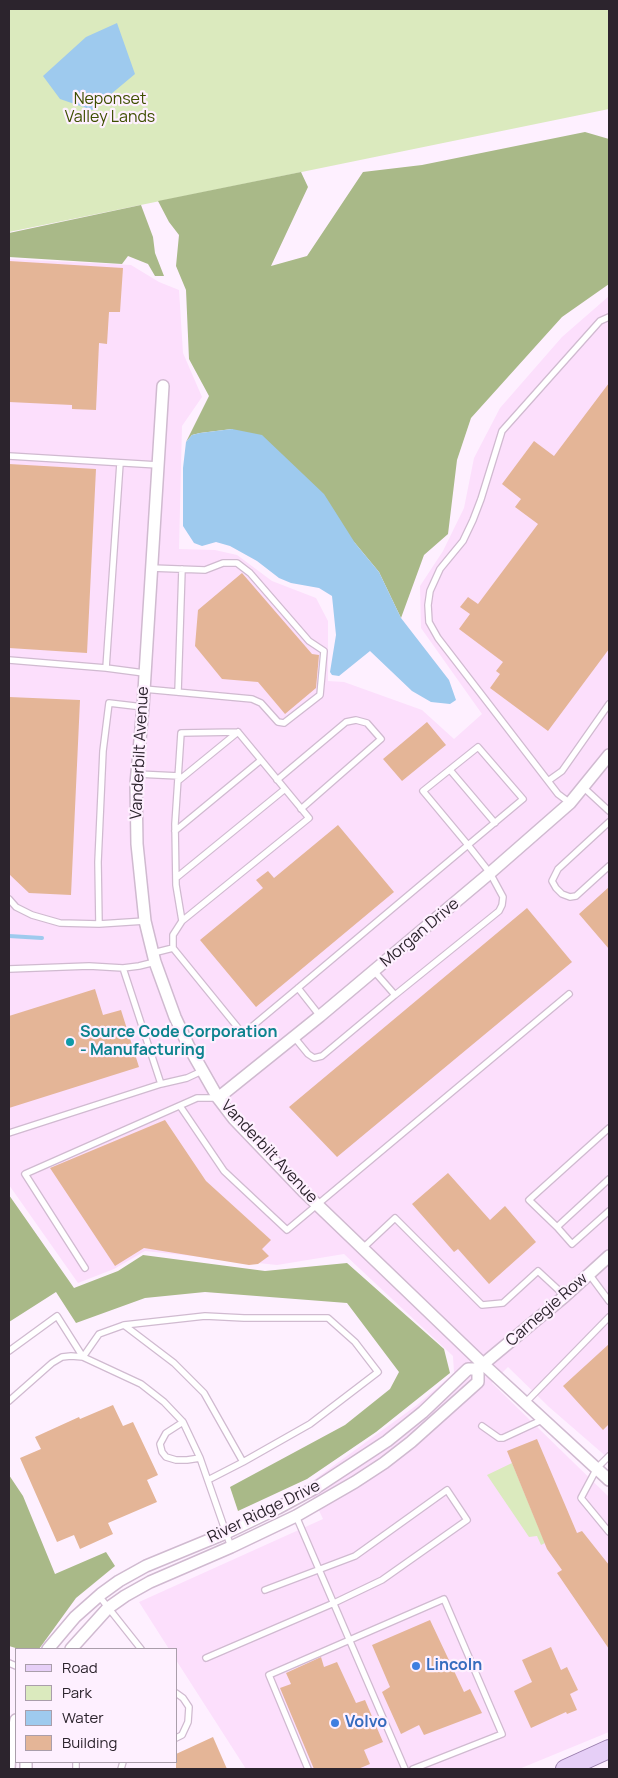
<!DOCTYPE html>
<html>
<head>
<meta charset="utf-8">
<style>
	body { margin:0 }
	#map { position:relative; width:618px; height:1778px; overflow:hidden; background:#fef0ff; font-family:Manrope,sans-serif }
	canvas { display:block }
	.frame { position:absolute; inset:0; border:10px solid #2c242d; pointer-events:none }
	.legend { position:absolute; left:15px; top:1648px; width:162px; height:115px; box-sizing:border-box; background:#fef0ff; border:1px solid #aa9eab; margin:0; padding:6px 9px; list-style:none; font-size:15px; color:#2c242d }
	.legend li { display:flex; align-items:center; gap:10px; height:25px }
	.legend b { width:25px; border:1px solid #aa9eab }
</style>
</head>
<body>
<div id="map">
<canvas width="618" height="1778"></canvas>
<div class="frame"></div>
<ul class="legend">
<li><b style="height:6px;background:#e6cff7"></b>Road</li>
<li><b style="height:14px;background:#dbeabe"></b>Park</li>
<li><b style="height:14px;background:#9ecaee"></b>Water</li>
<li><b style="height:14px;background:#e4b597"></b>Building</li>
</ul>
</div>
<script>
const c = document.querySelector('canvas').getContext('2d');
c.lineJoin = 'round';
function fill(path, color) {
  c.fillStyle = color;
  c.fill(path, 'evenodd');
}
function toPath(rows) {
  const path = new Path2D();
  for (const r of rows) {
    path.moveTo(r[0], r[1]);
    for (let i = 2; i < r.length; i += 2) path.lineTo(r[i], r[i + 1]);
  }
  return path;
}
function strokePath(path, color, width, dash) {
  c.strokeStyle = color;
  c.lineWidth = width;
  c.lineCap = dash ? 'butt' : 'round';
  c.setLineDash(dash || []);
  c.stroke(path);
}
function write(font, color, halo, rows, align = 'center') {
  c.font = font + ' Manrope,sans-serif';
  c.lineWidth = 4.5;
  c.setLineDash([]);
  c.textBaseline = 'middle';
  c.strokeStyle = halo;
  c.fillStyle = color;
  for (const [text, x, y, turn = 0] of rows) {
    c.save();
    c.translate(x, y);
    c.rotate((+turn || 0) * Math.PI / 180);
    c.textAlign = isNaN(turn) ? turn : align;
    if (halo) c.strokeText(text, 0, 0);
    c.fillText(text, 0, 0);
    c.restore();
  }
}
const built = toPath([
	[9,259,131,265,159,282,179,290,183,353,202,397,182,426,179,549,215,550,237,555,272,581,316,598,328,621,328,681,344,682,422,710,454,739,482,714,421,628,420,586,443,551,464,508,474,458,500,408,562,337,609,296,609,1459,549,1407,508,1367,492,1383,609,1497,609,1732,519,1769,246,1769,176,1660,176,1649,169,1649,139,1602,323,1519,307,1485,417,1405,454,1373,453,1356,344,1254,277,1265,145,1251,114,1269,78,1283,9,1185]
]);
const green = toPath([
	[9,9,609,9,609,109,9,232],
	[512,1463,545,1543,541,1545,537,1536,529,1537,487,1475]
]);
const forest = toPath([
	[585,132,609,139,609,284,562,317,471,418,457,460,448,534,424,555,401,618,379,572,355,543,232,429,200,433,192,435,186,442,209,396,189,359,186,290,176,266,179,235,169,222,158,201,301,172,308,187,271,266,307,256,363,172,422,165],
	[141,205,153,237,155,253,164,276,155,276,148,264,128,256,122,264,9,257,9,233],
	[9,1195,74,1288,118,1271,143,1255,265,1271,347,1263,444,1349,450,1373,376,1432,307,1479,238,1511,230,1487,345,1425,390,1389,399,1372,347,1303,205,1292,145,1298,76,1323,56,1292,9,1322],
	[9,1475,23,1496,55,1574,106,1552,115,1566,76,1598,39,1649,19,1649,9,1646]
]);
const water = toPath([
	[117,23,135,74,92,110,60,99,43,76,86,37],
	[232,429,262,435,324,494,355,543,379,572,401,618,449,680,456,700,450,704,431,702,412,691,370,651,339,676,332,675,330,672,336,635,332,596,319,588,291,583,279,578,257,561,230,546,216,542,202,546,194,543,183,526,183,468,186,442,192,435,200,433]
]);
const stream = toPath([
	[9,936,42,938]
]);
const building = toPath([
	[9,261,123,268,120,312,109,312,107,344,99,343,96,410,72,409,72,405,9,402],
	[609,383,609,649,548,731,490,688,500,674,496,671,503,662,459,629,470,614,460,607,468,597,478,604,538,524,515,507,521,499,502,484,534,441,554,456],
	[9,464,96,469,87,653,9,648],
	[242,573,312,654,319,655,316,688,285,714,258,682,222,679,195,646,198,610],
	[9,697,80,700,71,895,29,893,9,874],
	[427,722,446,745,402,781,383,759],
	[338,825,394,892,256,1007,200,940,263,888,256,880,268,871,274,878],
	[609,887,609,949,579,914],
	[527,908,572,962,337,1157,289,1107],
	[95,989,103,1015,121,1010,139,1067,9,1108,9,1016],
	[165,1120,206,1181,271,1240,262,1249,269,1256,258,1264,249,1265,144,1248,115,1266,50,1168],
	[448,1173,490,1220,505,1206,536,1242,489,1284,458,1249,454,1252,412,1204],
	[609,1344,609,1424,603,1430,563,1386],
	[113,1405,123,1426,133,1422,158,1475,147,1480,157,1502,108,1523,113,1534,80,1549,74,1535,57,1542,20,1458,41,1449,35,1437,79,1417,80,1419],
	[537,1439,577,1533,582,1531,609,1565,609,1649,557,1573,562,1570,547,1549,507,1451],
	[430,1620,464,1692,470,1689,482,1713,424,1735,419,1725,401,1734,382,1692,390,1687,372,1645],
	[551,1647,561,1670,567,1667,578,1690,570,1694,577,1710,567,1714,566,1712,531,1728,514,1691,532,1682,522,1660],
	[321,1657,324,1667,337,1662,356,1703,365,1700,383,1742,364,1750,370,1764,358,1769,314,1769,280,1688,291,1684,286,1673],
	[213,1737,227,1769,176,1769,176,1754]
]);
const lane = toPath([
	[9,456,158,465],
	[9,660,106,668,144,673],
	[106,668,120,463],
	[144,689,252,699,261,703,278,722,284,723,320,695,324,651,309,641,250,573,237,563,223,563,205,570,151,568],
	[178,692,182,569],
	[238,732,181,733,175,824,176,885,182,921,173,935,173,948,243,1034,298,988,468,845,523,799,478,747,423,791,468,845,490,873,503,897,502,905,499,911,395,995],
	[450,770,495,823],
	[137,774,179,776],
	[277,780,346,722,356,720,367,723,381,739,301,809],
	[178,781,238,732],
	[548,781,562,771,609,704],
	[583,787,609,811],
	[570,803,558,794,438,638,429,622,428,605,430,591,440,569,463,541,473,520,481,499,502,431,600,321,609,317],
	[609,822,558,869,552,881,556,888,562,894,570,897,576,896,609,866],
	[175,831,261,760],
	[176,878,285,789],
	[9,899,16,907,32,915,60,923,99,924,145,921],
	[182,921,309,818,238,732],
	[99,924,98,862,103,751,109,703,143,707],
	[153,953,173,948],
	[123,968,161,1084],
	[9,969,89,966,123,968,139,966,155,962],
	[298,988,320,1016],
	[294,1037,308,1054,314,1058,322,1056,395,995,374,971],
	[180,1106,224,1171,287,1230,569,994],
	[609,1128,529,1200,557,1227,609,1179],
	[9,1133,161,1084,187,1078,202,1071],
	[557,1227,572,1244,609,1211],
	[363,1248,395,1218,482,1305,503,1303,538,1271,565,1296],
	[85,1268,25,1174,197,1098,218,1098],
	[589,1274,609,1301],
	[124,1325,205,1316,244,1318,328,1318,355,1342,378,1372,310,1424,243,1462],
	[9,1351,57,1316,83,1357,99,1334,124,1325,174,1363,204,1393,243,1462,208,1480],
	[9,1401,52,1363,62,1357,71,1356,83,1357,141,1384,164,1402,183,1422,166,1433,160,1444,162,1452,166,1457,176,1460,187,1460,200,1458,231,1547],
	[526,1402,609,1317],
	[183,1422,200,1458],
	[482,1426,499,1438,503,1438,544,1419],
	[609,1456,597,1468,581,1498,609,1532],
	[296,1516,405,1769],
	[99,1596,141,1649],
	[206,1658,334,1603,382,1580,467,1520,447,1490,355,1556,265,1590],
	[9,1663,16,1666],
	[176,1693,183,1698,189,1707,188,1722,182,1735,176,1738],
	[76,1769,76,1762],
	[121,1769,123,1762],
	[308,1769,269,1675,444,1599,502,1734,413,1769]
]);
const street = toPath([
	[163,386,143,707,136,784,137,844,145,921,155,962,175,1017,189,1047,218,1098,234,1119,303,1191,483,1364,609,1480],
	[218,1098,320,1016,490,873,570,803,609,755],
	[48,1649,75,1617,101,1594,119,1581,146,1566,226,1533,278,1508,317,1487,387,1441,423,1412,468,1369,478,1369,488,1360,565,1296,609,1256],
	[71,1649,108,1608,125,1596,150,1582,231,1547,296,1516,355,1482,384,1463,411,1442,478,1382,478,1369],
	[9,1769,10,1753,16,1720],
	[26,1769,26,1762]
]);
const primary = toPath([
	[565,1769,609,1749]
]);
const markers = [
	[70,1042,5,"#0f9aa8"],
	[416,1666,5,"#3f7fe0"],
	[335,1723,5,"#3f7fe0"]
];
const parkNames = [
	["Neponset",110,100],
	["Valley Lands",110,118]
];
const streetNames = [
	["Vanderbilt Avenue",140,753,-87],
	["Morgan Drive",420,933,-40],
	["Vanderbilt Avenue",269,1152,47],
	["Carnegie Row",547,1310,-41],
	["River Ridge Drive",264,1512,-26]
];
const cultureNames = [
	["Source Code Corporation",80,1033],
	["- Manufacturing",80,1051]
];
const shopNames = [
	["Lincoln",426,1666],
	["Volvo",345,1723]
];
fill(built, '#fcdffc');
fill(green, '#dbeabe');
fill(forest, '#a9b988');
fill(water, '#9ecaee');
strokePath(stream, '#9ecaee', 4);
fill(building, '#e4b597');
strokePath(lane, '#d0bad0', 8);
strokePath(street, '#d0bad0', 14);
strokePath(primary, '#9a7ead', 20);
strokePath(lane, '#fff', 5.5);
strokePath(street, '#fff', 11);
strokePath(primary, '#e6cff7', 18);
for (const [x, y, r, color] of markers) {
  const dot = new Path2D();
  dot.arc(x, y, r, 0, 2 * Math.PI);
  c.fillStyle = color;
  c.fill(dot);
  strokePath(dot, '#fef0ff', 2);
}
write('16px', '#3e4f00', '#fef0ff', parkNames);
write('16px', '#2c242d', '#fef0ff', streetNames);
write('bold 16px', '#0d838f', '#fef0ff', cultureNames, 'left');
write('bold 16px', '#366cbe', '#fef0ff', shopNames, 'left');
</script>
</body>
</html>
